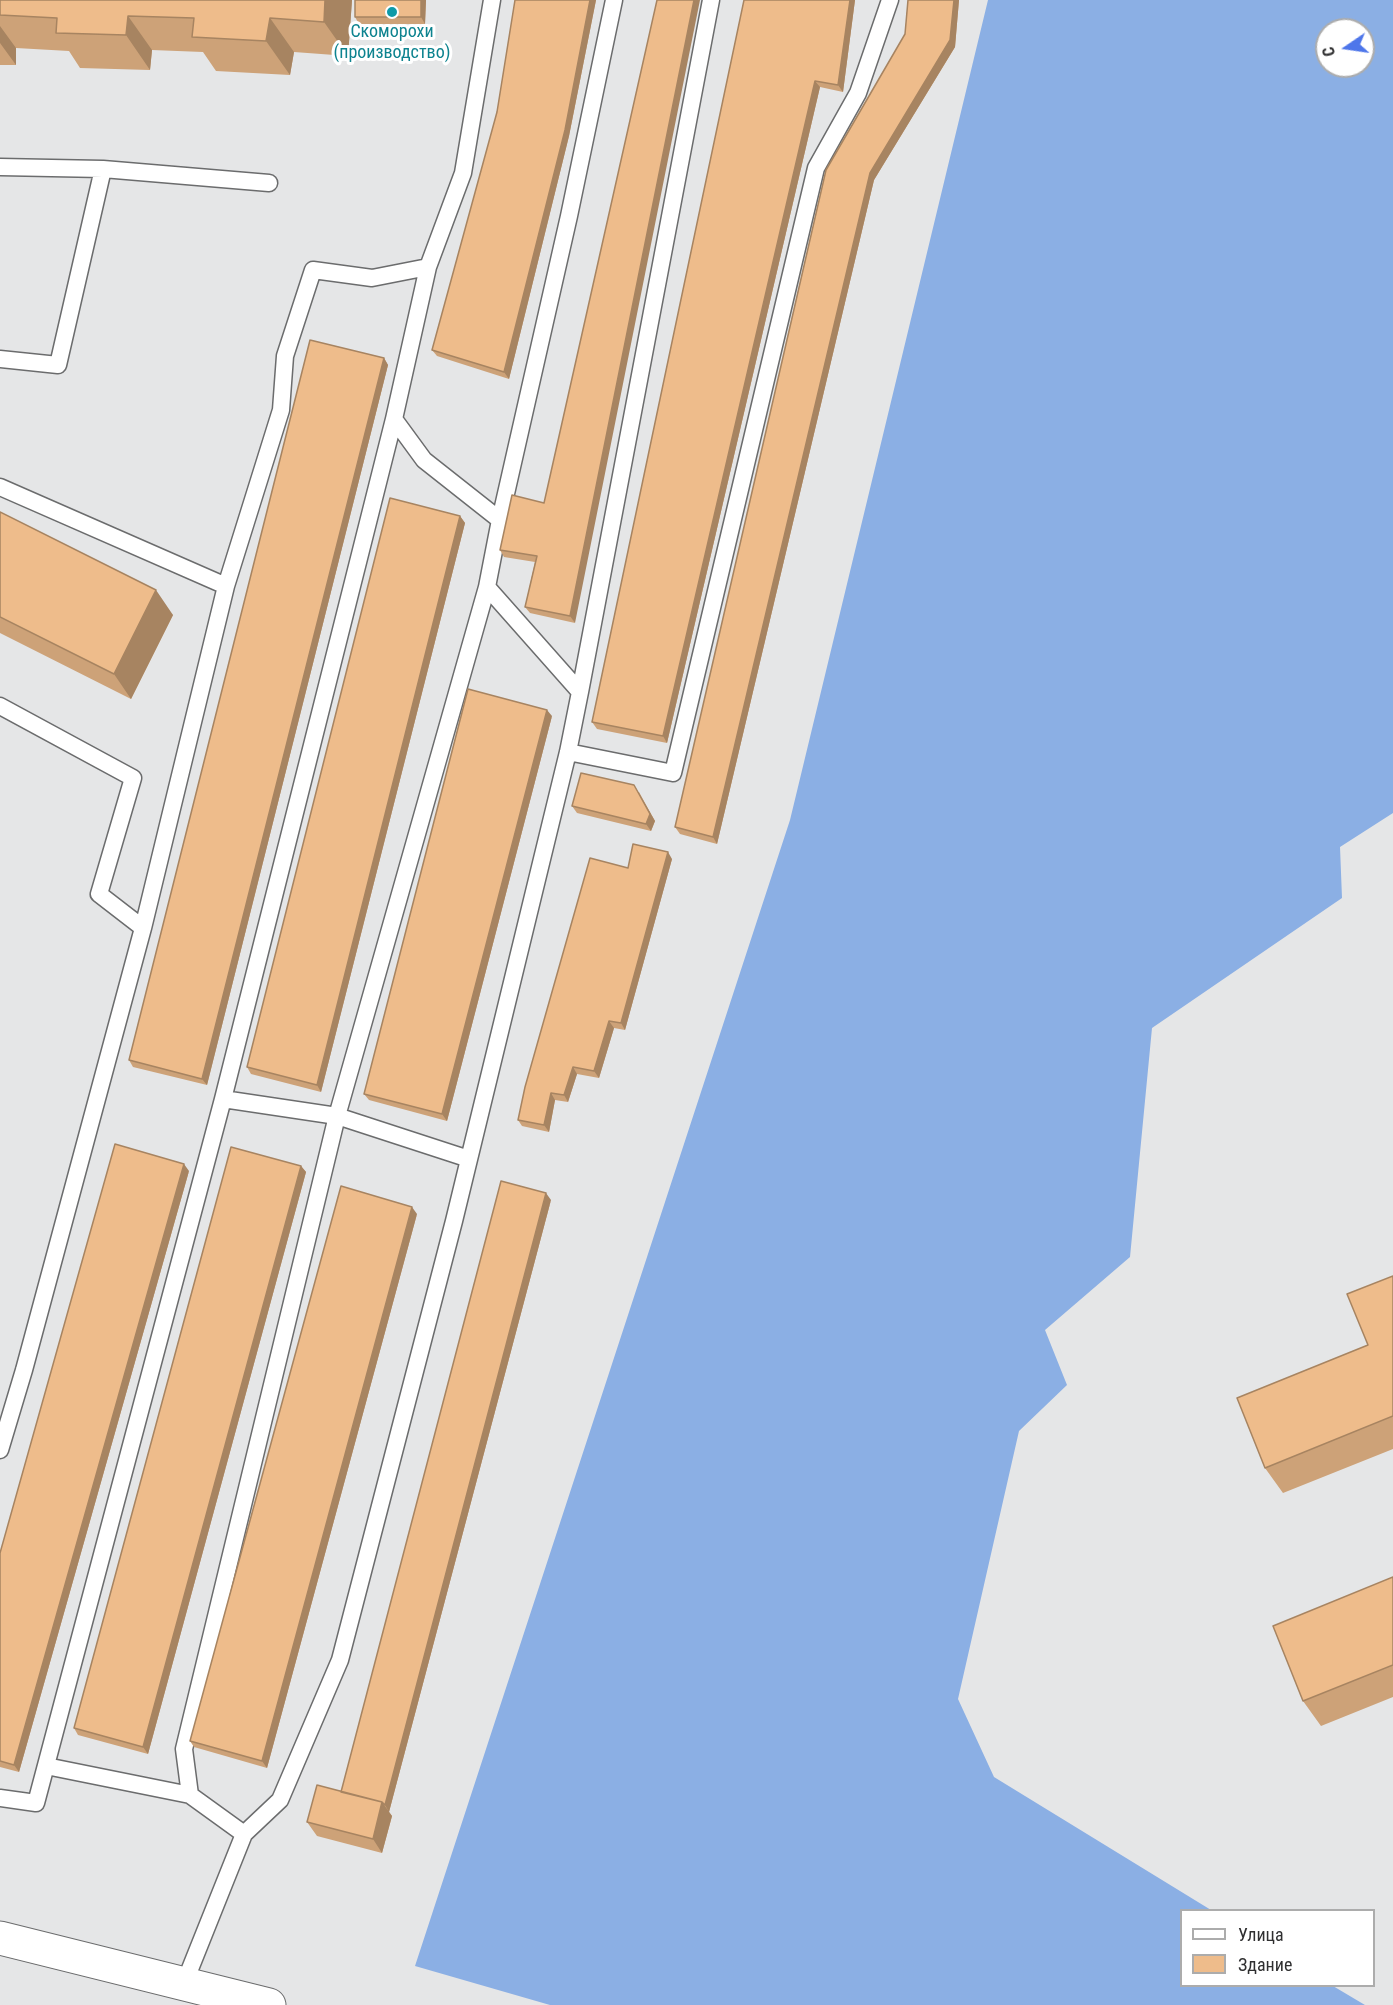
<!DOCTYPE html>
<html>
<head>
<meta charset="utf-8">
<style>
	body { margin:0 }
	#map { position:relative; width:1393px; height:2005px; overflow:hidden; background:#e5e6e7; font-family:"Roboto Condensed",sans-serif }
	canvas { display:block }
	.legend { position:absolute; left:1180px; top:1909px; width:195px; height:78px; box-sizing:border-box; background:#fff; border:2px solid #acacac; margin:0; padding:8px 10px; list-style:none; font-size:18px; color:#2f2f30 }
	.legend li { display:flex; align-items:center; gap:12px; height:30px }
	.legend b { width:30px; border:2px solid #acacac }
	.north { position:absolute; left:1315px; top:18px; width:60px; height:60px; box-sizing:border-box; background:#fff; border:2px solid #acacac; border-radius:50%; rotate:257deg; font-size:16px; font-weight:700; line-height:24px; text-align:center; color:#2f2f30 }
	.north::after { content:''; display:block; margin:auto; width:21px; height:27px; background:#4e76ea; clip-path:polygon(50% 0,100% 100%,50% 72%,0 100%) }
</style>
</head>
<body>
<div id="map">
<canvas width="1393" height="2005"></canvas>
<ul class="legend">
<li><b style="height:8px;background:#fff"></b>Улица</li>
<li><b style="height:16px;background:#eebc8b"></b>Здание</li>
</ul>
<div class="north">С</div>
</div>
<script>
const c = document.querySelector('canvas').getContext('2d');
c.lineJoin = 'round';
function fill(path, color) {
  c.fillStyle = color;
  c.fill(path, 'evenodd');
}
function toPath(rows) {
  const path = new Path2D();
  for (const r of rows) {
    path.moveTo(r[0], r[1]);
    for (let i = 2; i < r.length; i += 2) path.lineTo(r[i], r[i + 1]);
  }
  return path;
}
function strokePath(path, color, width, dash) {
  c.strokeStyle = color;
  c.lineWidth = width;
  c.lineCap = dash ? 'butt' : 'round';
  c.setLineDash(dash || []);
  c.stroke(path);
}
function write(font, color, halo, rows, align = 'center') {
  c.font = font + ' "Roboto Condensed",sans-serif';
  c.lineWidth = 6;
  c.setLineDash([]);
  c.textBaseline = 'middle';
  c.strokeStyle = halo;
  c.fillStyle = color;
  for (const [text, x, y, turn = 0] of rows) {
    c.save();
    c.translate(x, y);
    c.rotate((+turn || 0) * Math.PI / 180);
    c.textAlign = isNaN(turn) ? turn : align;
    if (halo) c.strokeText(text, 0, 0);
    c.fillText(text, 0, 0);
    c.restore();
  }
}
const forest = toPath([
	[988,0,1393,0,1393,813,1340,847,1342,898,1152,1028,1130,1257,1045,1330,1067,1385,1019,1431,958,1699,994,1777,1211,1910,1182,1910,1182,1986,1333,1986,1365,2005,550,2005,415,1966,790,820],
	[1327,30,1363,30,1363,66,1327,66]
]);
const lane = toPath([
	[0,167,103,169,269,183],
	[0,359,58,365,103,169],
	[0,487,226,586],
	[500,520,569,216,614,0],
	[580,692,711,0],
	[0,706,133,778,99,894,143,928],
	[568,752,673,773,816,168,858,93,890,0],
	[223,1099,337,1116,469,1159],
	[0,1450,24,1370,143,928,226,586,281,410,285,356,313,270,372,278,428,267],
	[46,1766,190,1795],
	[0,1798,36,1803,223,1099,394,419],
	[244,1834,190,1795,184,1749,337,1116,487,587],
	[184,1984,244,1834,280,1800,340,1660,454,1221,568,752,580,692,487,587,500,520,424,460,394,419,428,267,463,173,492,0]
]);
const secondary = toPath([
	[0,1938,269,2005]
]);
const wall = toPath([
	[0,0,352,0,348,56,294,52,290,75,216,71,203,52,152,50,150,70,80,68,69,51,16,48,16,65,0,65],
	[426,0,425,24,359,24,355,17],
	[515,0,596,0,569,136,509,379,437,356,432,350,497,112],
	[744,0,855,0,843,92,820,87,667,743,597,729,592,722],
	[908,0,959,0,955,47,874,180,717,844,680,834,675,827,905,34],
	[384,358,388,365,207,1085,133,1067,129,1060],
	[512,495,575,623,530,613,525,607,535,562,504,557,500,550],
	[0,512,173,615,131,699,0,633],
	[460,516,465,523,321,1092,251,1074,247,1067],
	[552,716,447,1121,369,1100,364,1094],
	[639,792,655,821,651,831,577,813,572,806],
	[672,859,625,1030,614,1028,599,1078,577,1074,568,1102,555,1100,549,1132,522,1126,518,1120,628,868],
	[301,1166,306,1172,148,1754,78,1735,74,1728],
	[189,1171,19,1772,0,1767,0,1553],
	[551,1200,389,1812,392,1816,382,1853,317,1836,307,1822,341,1792],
	[417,1214,267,1768,194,1747,190,1741],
	[1393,1276,1393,1449,1283,1493,1265,1468,1368,1345],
	[1393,1577,1393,1697,1321,1726,1303,1701]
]);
const shadedWall = toPath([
	[325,0,352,0,348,56,324,22],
	[421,0,426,0,425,24,421,17],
	[590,0,596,0,569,136,509,379,504,372],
	[694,0,700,0,575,623,570,616],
	[850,0,855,0,843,92,838,85],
	[954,0,959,0,955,47,874,180,717,844,713,837,870,173],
	[128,16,152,50,150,70,126,35],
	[270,18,294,52,290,75,266,41],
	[0,26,16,48,16,65,0,43],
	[815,81,820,87,667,743,663,736],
	[384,358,388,365,207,1085,202,1079],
	[460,516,465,523,321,1092,317,1085],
	[156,590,173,615,131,699,114,674],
	[547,710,552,716,447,1121,442,1114],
	[634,785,655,821,651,831,646,824],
	[668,852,672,859,625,1030,621,1023],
	[609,1021,614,1028,599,1078,594,1071],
	[573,1067,577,1074,568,1102,564,1095],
	[551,1093,555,1100,549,1132,544,1125],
	[184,1164,189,1171,19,1772,14,1765],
	[301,1166,306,1172,148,1754,143,1747],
	[546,1193,551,1200,389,1812,385,1805],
	[412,1207,417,1214,267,1768,262,1761],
	[382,1802,392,1816,382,1853,373,1839]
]);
const building = toPath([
	[0,0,325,0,324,22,270,18,266,41,192,37,194,18,128,16,126,35,56,33,57,18,0,15,0,0],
	[355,0,421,0,421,17,355,17,355,0],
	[515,0,590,0,565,130,504,372,432,350,497,112,515,0],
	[657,0,694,0,570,616,525,607,537,556,500,550,512,495,544,503,657,0],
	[744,0,850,0,838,85,815,81,663,736,592,722,744,0],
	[908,0,954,0,950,40,870,173,713,837,675,827,826,170,905,34,908,0],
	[310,340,384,358,202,1079,129,1060,310,340],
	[390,498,460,516,317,1085,247,1067,390,498],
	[0,512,156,590,114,674,0,617,0,512],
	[468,689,547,710,442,1114,364,1094,468,689],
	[581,773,634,785,650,814,646,824,572,806,581,773],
	[633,844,668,852,621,1023,609,1021,594,1071,573,1067,564,1095,551,1093,544,1125,518,1120,525,1087,590,858,628,868,633,844],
	[115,1144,184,1164,14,1765,0,1761,0,1553,115,1144],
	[231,1147,301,1166,143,1747,74,1728,231,1147],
	[501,1181,546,1193,385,1805,382,1802,341,1792,501,1181],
	[341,1186,412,1207,262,1761,190,1741,341,1186],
	[1393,1276,1393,1416,1265,1468,1237,1398,1368,1345,1347,1294,1393,1276],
	[1393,1577,1393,1665,1303,1701,1273,1626,1393,1577],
	[317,1785,382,1802,373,1839,307,1822,317,1785]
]);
const markers = [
	[392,12,6,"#0f9aa8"]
];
const cultureNames = [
	["Скоморохи",392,32],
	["(производство)",392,53]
];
fill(forest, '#8bafe4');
strokePath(lane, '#6b6c6d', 19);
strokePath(secondary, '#6b6c6d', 35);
strokePath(lane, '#fff', 16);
strokePath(secondary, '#fff', 33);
fill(wall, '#cda278');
fill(shadedWall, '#a78461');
fill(building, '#eebc8b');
strokePath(building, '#a78461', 1.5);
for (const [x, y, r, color] of markers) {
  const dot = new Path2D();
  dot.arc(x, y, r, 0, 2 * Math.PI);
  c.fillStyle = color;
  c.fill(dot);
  strokePath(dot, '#fff', 2);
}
write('18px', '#0d838f', '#fff', cultureNames);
</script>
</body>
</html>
